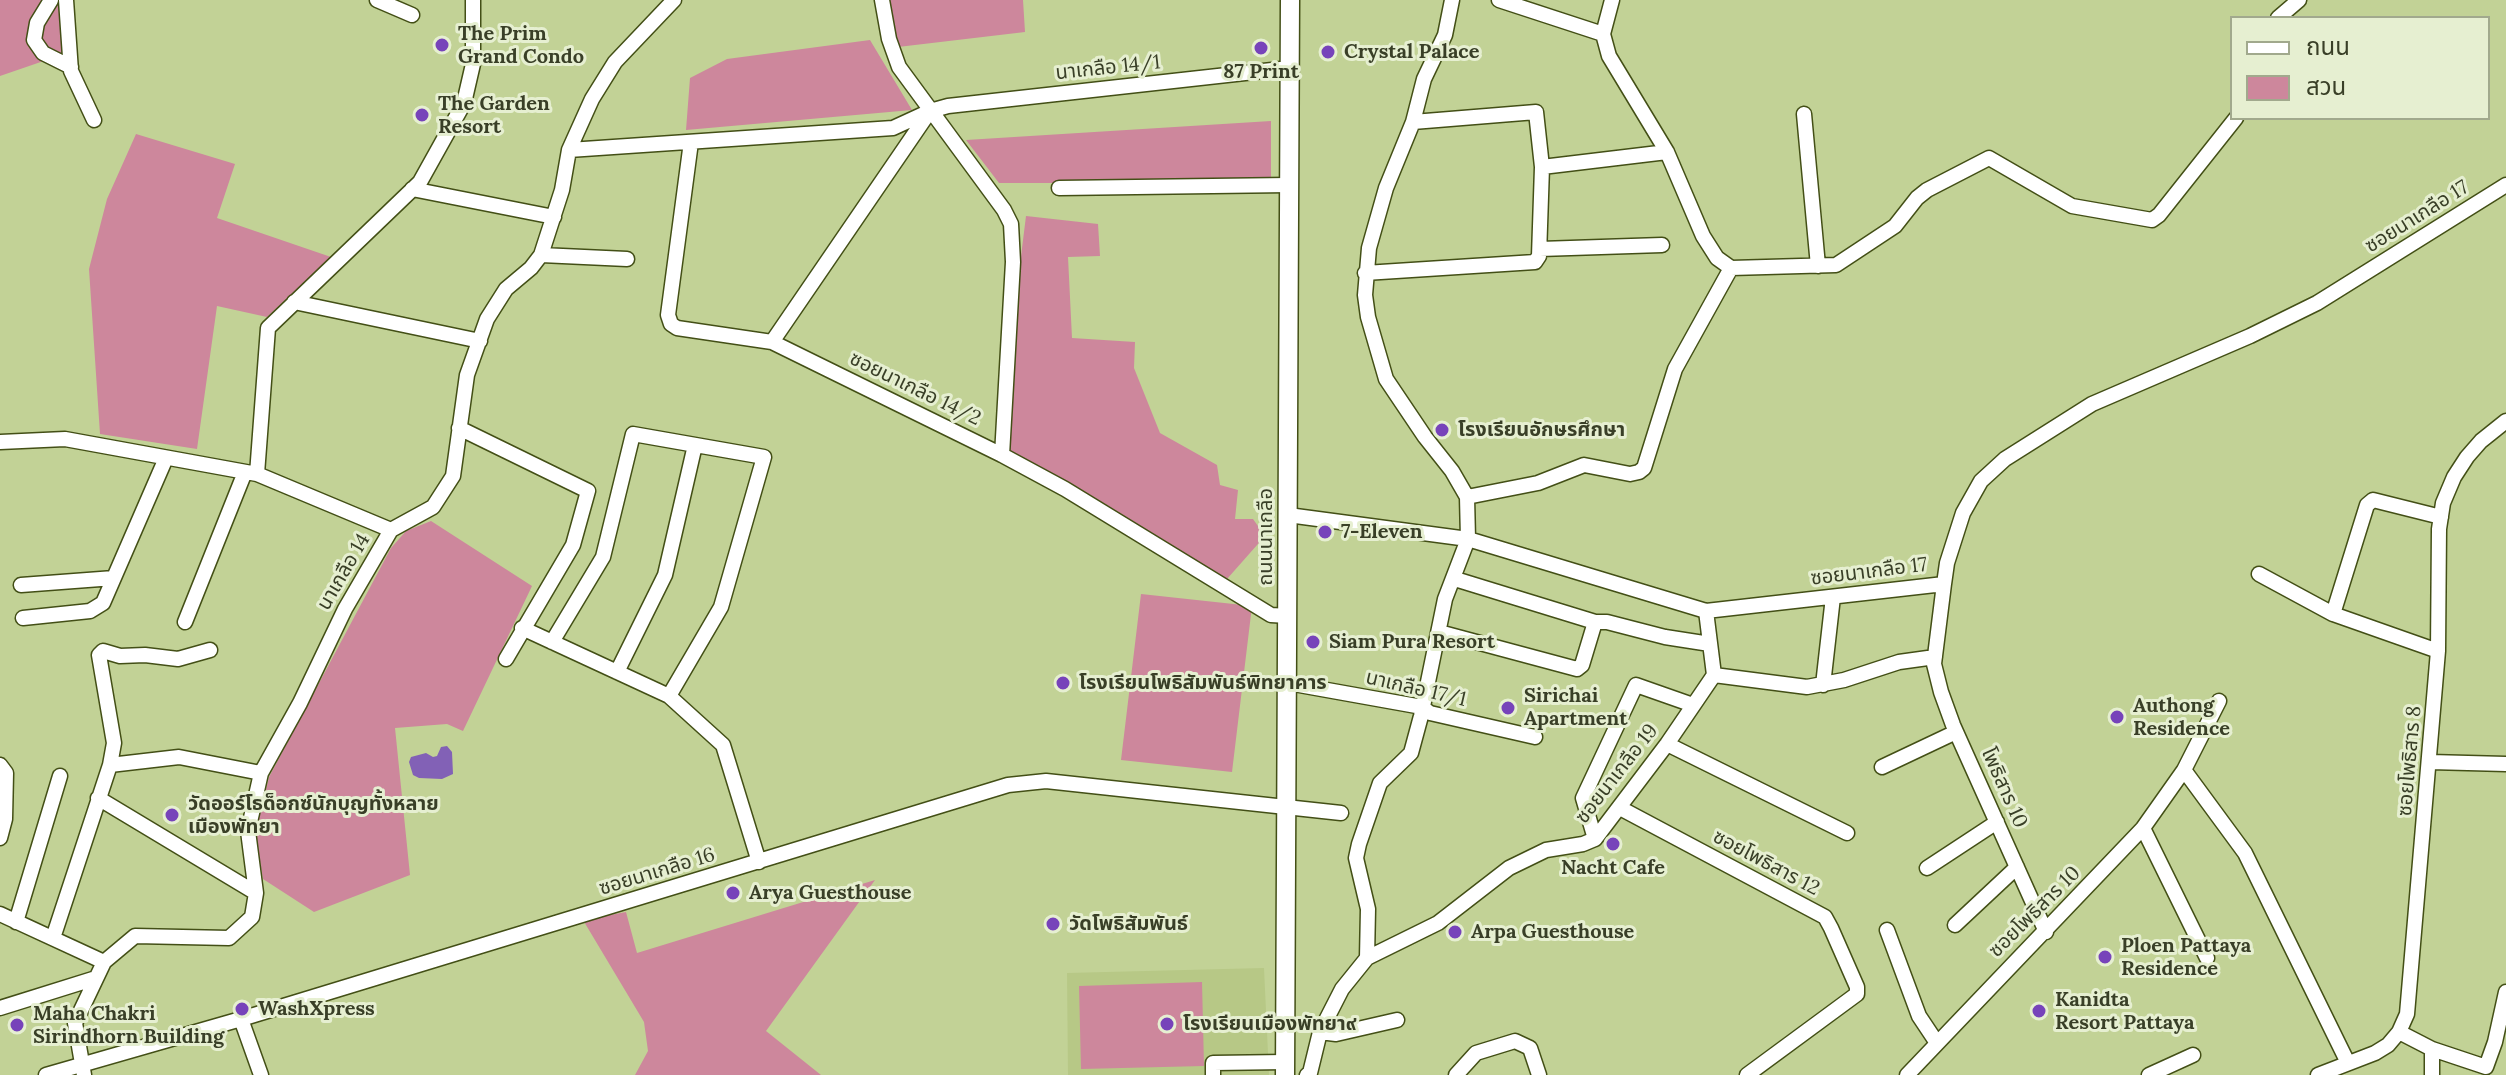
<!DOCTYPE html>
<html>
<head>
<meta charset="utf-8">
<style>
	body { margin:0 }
	#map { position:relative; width:2506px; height:1075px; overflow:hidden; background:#c2d296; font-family:Lora,"Noto Sans Thai",serif }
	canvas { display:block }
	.legend { position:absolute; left:2230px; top:16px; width:260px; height:104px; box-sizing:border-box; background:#e6efd1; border:2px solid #a1a98d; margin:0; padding:10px 14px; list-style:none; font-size:24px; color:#393f27 }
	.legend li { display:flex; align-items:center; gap:16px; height:40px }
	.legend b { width:40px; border:2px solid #a1a98d }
</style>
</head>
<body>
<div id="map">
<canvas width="2506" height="1075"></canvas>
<ul class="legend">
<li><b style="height:10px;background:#fff"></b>ถนน</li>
<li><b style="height:22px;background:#cd879c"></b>สวน</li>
</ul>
</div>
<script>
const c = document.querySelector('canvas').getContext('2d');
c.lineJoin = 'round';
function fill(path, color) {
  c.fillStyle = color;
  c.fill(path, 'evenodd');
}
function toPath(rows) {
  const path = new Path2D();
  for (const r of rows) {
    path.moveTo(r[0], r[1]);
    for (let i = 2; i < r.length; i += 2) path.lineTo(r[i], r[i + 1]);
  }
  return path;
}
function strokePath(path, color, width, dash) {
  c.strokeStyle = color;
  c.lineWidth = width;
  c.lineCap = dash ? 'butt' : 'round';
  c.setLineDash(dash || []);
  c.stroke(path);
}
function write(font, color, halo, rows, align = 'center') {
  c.font = font + ' Lora,"Noto Sans Thai",serif';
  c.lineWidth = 6;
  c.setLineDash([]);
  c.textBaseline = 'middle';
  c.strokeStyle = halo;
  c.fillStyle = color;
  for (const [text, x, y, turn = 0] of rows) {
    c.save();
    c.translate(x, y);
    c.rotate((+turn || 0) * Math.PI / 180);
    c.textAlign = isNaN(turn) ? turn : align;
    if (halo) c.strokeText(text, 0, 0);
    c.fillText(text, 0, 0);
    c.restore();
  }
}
const built = toPath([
	[1264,968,1269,1075,1068,1075,1067,973]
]);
const green = toPath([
	[0,0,74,0,64,54,0,76],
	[890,0,1023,0,1025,32,898,47],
	[870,40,912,110,686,130,690,78,727,59],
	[1271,121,1271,183,999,183,966,140],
	[136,134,235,164,217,218,331,257,267,317,217,306,197,449,100,434,89,269,107,199],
	[1026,216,1098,224,1100,256,1068,257,1072,338,1135,342,1134,368,1160,433,1217,465,1220,485,1238,490,1235,519,1253,519,1265,536,1227,579,1069,482,1009,455,1013,321],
	[431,521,532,586,463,731,447,724,395,728,410,875,314,912,263,879,255,833,269,777,391,548,406,531],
	[1141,594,1252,606,1232,772,1121,760],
	[875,880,766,1031,821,1075,635,1075,648,1051,644,1022,583,920,626,912,637,953],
	[1202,982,1204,1066,1081,1069,1079,986]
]);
const water = toPath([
	[447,746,452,752,453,774,442,779,419,778,413,775,409,762,411,757,426,753,433,757,437,756,441,747]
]);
const minor = toPath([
	[51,0,37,23,34,40,43,53,71,67],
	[66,0,71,71,94,120],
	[377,0,412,15],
	[882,0,889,39,899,67,1004,210,1011,224,1013,262,1002,455],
	[1499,0,1603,34],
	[1612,0,1603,34,1609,56,1667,152,1703,236,1717,258,1731,268,1836,265,1895,226,1917,198,1927,190,1989,158,2072,206,2152,220,2159,215,2236,118],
	[2278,18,2299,0],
	[1804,114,1818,266],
	[691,142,668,315,671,324,677,328,772,342,1002,455,1065,489,1271,615,1288,616],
	[569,150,893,128,930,111,948,106,1290,68],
	[1542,167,1667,152],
	[1059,188,1289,185],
	[412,189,554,217],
	[1540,249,1662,245],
	[541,255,627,259],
	[1365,273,1535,262,1539,256,1542,167,1536,112,1413,122],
	[294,302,480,341],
	[772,342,930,111],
	[459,428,588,491,573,545,506,659],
	[0,442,65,439,257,474,391,530],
	[257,474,268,328,420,182,464,103,473,64,473,0],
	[1467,497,1538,483,1584,465,1630,474,1639,472,1644,468,1675,369,1731,268],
	[1288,515,1468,539,1706,611,1944,584,1947,563,1963,513,1981,481,2005,459,2092,404,2250,336,2317,303,2506,185],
	[2259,574,2333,614,2438,651],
	[1455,579,1595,622,1607,622,1665,637,1710,644],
	[1944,584,1934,664,1941,692,1953,725,2046,932],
	[21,585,114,578],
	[1706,611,1714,675],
	[2333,614,2367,505,2373,500,2441,517],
	[23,618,90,611,103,603,166,458],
	[185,622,245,472],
	[522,628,669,696,723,745,759,862],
	[1439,632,1577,669,1582,665,1595,622],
	[552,642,603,557,633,434,764,457,721,607,669,696],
	[617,672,665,575,695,445],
	[1288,683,1422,707,1430,713,1535,737],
	[1823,685,1833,597],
	[1667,744,1847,833],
	[2430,762,2506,764],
	[0,765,6,773,5,819,0,838],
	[110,765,179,757,261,773],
	[1882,767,1956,732],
	[2184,770,2245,853,2348,1063],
	[98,798,256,893],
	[1620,808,1825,917,1831,928,1857,987,1857,994,1747,1075],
	[2143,828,2207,958],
	[1595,839,1583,798,1636,685,1693,705],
	[1927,868,1997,822],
	[0,914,104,962],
	[16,922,60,776],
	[1955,925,2017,867],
	[1887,930,1919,1016,1937,1043],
	[53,938,110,765,114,743,99,655,103,651,120,656,145,655,178,659,210,650],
	[1367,958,1368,909,1356,858,1359,844,1380,783,1411,753,1421,716,1445,599,1468,539,1467,497,1452,471,1425,437,1386,379,1368,317,1365,295,1369,248,1386,188,1413,122,1424,79,1445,35,1452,0],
	[0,1008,96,978],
	[241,1019,261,1075],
	[1320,1032,1336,1034,1397,1020],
	[2399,1032,2432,1049,2486,1067,2495,1042,2506,992],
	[2432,1049,2432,1075],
	[46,1075,241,1019,1008,785,1046,781,1341,813],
	[84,1075,75,1023,104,962,135,936,229,938,252,917,256,893,248,831,261,773,300,703,345,609,391,530,433,507,453,476,467,375,487,319,506,289,531,268,541,255,562,190,569,150,592,99,615,62,674,0],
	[1213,1075,1213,1063,1285,1062],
	[1307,1075,1310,1073,1320,1032,1342,989,1367,958,1438,923,1509,868,1546,850,1583,844,1595,839,1667,744,1714,675,1807,687,1844,680,1899,662,1935,657],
	[1456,1075,1476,1053,1515,1041,1530,1048,1539,1075],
	[1907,1075,2143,828,2184,770,2219,701],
	[2149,1075,2193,1055],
	[2318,1075,2375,1053,2388,1045,2399,1032,2407,1014,2438,651,2439,529,2443,503,2454,477,2467,457,2481,441,2506,421]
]);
const tertiary = toPath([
	[1285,1075,1290,0]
]);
const markers = [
	[442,45,8,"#7743ba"],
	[1261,48,8,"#7743ba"],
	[1328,52,8,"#7743ba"],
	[422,115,8,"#7743ba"],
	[1442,430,8,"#7743ba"],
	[1325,532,8,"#7743ba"],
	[1313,642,8,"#7743ba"],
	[1063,683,8,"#7743ba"],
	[1508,708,8,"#7743ba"],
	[2117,717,8,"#7743ba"],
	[172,815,8,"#7743ba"],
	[1613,844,8,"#7743ba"],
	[733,893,8,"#7743ba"],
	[1053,924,8,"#7743ba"],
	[1455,932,8,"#7743ba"],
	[2105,957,8,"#7743ba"],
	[242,1009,8,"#7743ba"],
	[2039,1011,8,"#7743ba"],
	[1167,1024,8,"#7743ba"],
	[17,1025,8,"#7743ba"]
];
const poiNames = [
	["The Prim",458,34],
	["Grand Condo",458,57],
	["Crystal Palace",1344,52],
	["87 Print",1261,72,"center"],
	["The Garden",438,104],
	["Resort",438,127],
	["โรงเรียนอักษรศึกษา",1458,430],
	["7-Eleven",1341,532],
	["Siam Pura Resort",1329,642],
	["โรงเรียนโพธิสัมพันธ์พิทยาคาร",1079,683],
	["Sirichai",1524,696],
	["Apartment",1524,719],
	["Authong",2133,706],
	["Residence",2133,729],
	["วัดออร์โธด็อกซ์นักบุญทั้งหลาย",188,804],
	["เมืองพัทยา",188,827],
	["Nacht Cafe",1613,868,"center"],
	["Arya Guesthouse",749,893],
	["วัดโพธิสัมพันธ์",1069,924],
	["Arpa Guesthouse",1471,932],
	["Ploen Pattaya",2121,946],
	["Residence",2121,969],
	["Kanidta",2055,1000],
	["Resort Pattaya",2055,1023],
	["WashXpress",258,1009],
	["Maha Chakri",33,1014],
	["Sirindhorn Building",33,1037],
	["โรงเรียนเมืองพัทยา๙",1183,1024]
];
const streetNames = [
	["นาเกลือ 14/1",1108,68,-6],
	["ซอยนาเกลือ 17",2417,217,-32],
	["ซอยนาเกลือ 14/2",915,389,26],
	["ถนนนาเกลือ",1266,537,-90],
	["นาเกลือ 14",344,572,-60],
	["ซอยนาเกลือ 17",1869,572,-7],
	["นาเกลือ 17/1",1416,689,13],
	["ซอยโพธิสาร 8",2410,761,-85],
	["ซอยนาเกลือ 19",1617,774,-52],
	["โพธิสาร 10",2004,788,66],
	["ซอยโพธิสาร 12",1766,863,28],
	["ซอยนาเกลือ 16",657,872,-17],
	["ซอยโพธิสาร 10",2035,912,-45]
];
fill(built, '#b7c886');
fill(green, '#cd879c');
fill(water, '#8261b6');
strokePath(minor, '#434f16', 17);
strokePath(tertiary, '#434f16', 21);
strokePath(minor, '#fff', 14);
strokePath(tertiary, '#fff', 18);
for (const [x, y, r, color] of markers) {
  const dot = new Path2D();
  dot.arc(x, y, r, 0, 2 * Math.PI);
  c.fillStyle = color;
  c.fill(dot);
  strokePath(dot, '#e6efd1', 3);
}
write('bold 20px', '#393f27', '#e6efd1', poiNames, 'left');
write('20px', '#393f27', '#e6efd1', streetNames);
</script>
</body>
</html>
